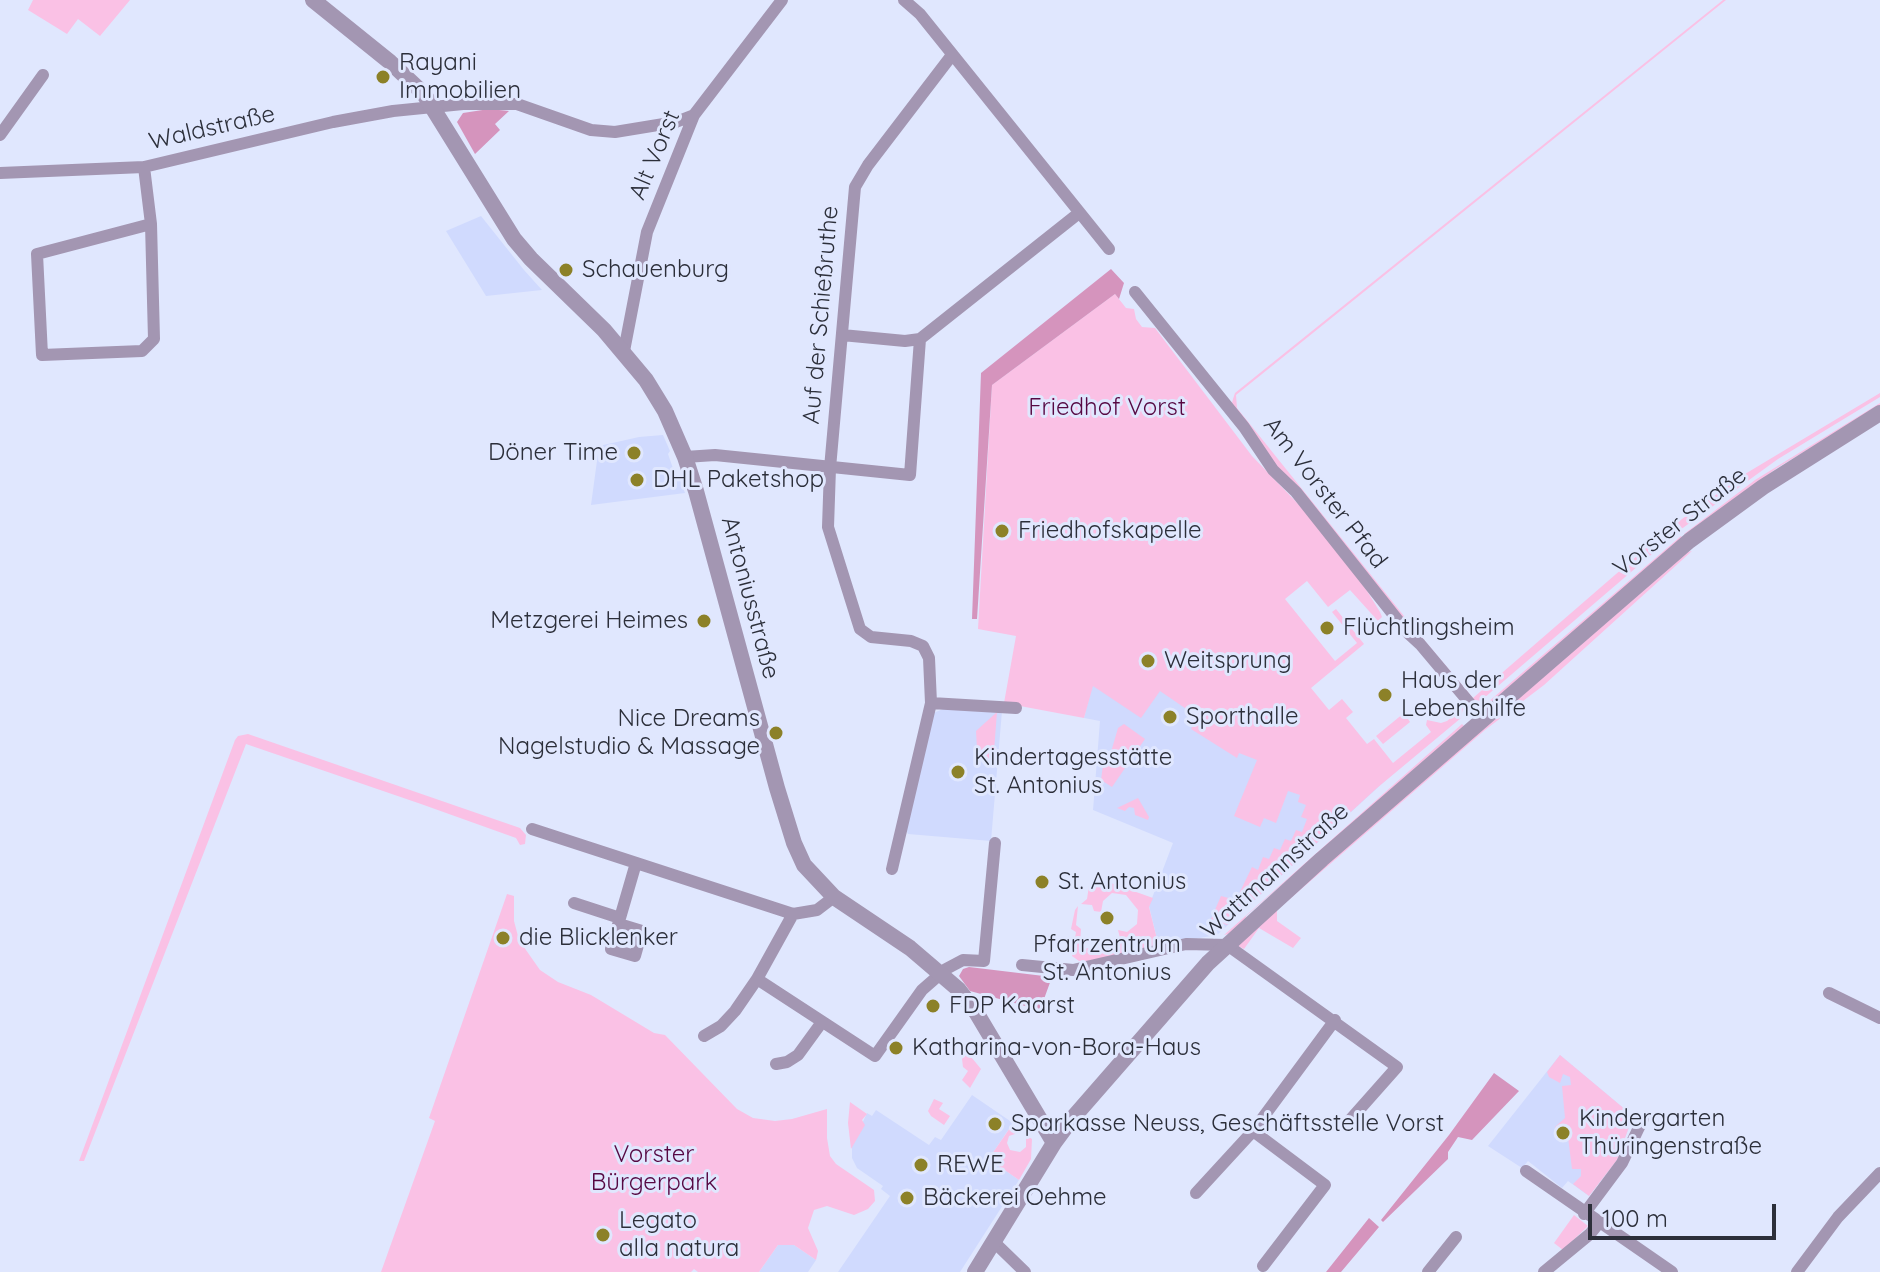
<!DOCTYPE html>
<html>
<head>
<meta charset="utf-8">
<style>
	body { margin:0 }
	#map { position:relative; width:1880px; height:1272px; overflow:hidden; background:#e0e7fe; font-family:Quicksand,sans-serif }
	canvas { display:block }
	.scale { position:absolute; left:1588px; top:1204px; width:188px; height:36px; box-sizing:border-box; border:4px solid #2c2f3a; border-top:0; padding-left:10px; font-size:24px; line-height:28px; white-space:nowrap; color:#2c2f3a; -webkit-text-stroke:6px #e0e7fe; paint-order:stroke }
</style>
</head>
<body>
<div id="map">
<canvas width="1880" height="1272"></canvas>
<div class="scale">100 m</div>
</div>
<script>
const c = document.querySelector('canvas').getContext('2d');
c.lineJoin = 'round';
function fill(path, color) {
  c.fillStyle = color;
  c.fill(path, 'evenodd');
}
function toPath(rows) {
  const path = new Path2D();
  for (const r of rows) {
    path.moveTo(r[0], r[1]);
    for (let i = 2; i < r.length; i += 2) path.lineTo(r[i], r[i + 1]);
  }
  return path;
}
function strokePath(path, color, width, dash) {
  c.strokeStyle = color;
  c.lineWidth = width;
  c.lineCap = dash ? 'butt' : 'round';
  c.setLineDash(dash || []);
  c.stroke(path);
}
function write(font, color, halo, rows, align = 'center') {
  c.font = font + ' Quicksand,sans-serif';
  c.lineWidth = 6;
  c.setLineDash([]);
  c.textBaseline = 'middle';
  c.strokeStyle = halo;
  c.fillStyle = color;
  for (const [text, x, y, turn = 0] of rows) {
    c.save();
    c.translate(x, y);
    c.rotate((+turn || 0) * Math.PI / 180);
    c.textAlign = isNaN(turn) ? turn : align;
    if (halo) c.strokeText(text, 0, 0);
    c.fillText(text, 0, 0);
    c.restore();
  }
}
const built = toPath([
	[481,216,524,270,542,290,486,296,446,231],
	[663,435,670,451,668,454,675,474,678,474,685,493,591,505,599,446,639,437],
	[1140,488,1386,780,1217,935,1153,946,1157,939,1149,906,1173,843,1093,810,1100,721,1084,718],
	[943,709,1002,711,991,841,908,834,906,830,931,714],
	[1560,1055,1633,1116,1617,1160,1589,1196,1568,1181,1562,1188,1528,1161,1522,1168,1488,1146],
	[972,1095,1013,1123,992,1154,993,1162,1019,1180,960,1272,838,1272,890,1196,881,1189,883,1186,857,1168,852,1158,852,1145,867,1113,872,1116,876,1110,929,1145,935,1137,941,1140],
	[778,1245,794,1245,816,1260,808,1272,759,1272]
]);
const green = toPath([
	[33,0,130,0,100,36,78,19,67,34,28,10],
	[1723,0,1726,0,1236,395,1237,408,1408,621,1473,698,1668,529,1745,474,1880,393,1880,397,1778,459,1680,530,1477,704,1471,701,1283,475,1232,403,1233,399,1235,393],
	[1115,294,1126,308,1134,309,1136,319,1142,327,1155,328,1252,456,1302,508,1364,586,1380,612,1382,617,1378,621,1350,590,1328,607,1307,581,1285,599,1335,661,1357,643,1332,612,1336,609,1364,644,1311,688,1329,710,1342,699,1353,712,1346,718,1367,744,1374,739,1393,763,1431,732,1426,725,1427,720,1441,723,1447,721,1463,708,1461,718,1377,788,1227,925,1211,919,1221,896,1236,900,1252,867,1258,870,1263,857,1269,859,1274,848,1280,850,1285,839,1291,841,1296,830,1302,832,1307,819,1301,817,1306,805,1298,802,1300,795,1288,791,1276,823,1264,818,1260,827,1234,816,1257,760,1239,753,1237,758,1191,729,1198,717,1160,691,1141,718,1093,686,1084,718,1004,703,1016,636,978,629,992,385],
	[1880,403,1880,406,1777,468,1686,536,1684,534,1755,480],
	[1681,536,1683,539,1489,705,1487,703],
	[1692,551,1544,685,1485,730,1277,910,1277,921,1301,938,1293,948,1259,928,1244,949,1238,946,1283,902,1688,552],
	[997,712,993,764,986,764,977,749,976,731],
	[1404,713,1410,722,1383,744,1376,736],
	[1124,724,1145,739,1112,787,1101,780,1103,765,1109,759,1118,728],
	[1462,724,1464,726,1246,916,1245,921,1232,933,1224,935],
	[248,734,520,828,526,835,525,844,520,845,516,838,421,804,246,744,84,1161,79,1161,235,740,238,736],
	[1138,798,1149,817,1148,820,1135,815,1134,808,1129,807,1125,811,1117,808],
	[1097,878,1153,898,1149,907,1157,939,1153,946,1088,962,1079,961,1072,956,1076,932,1071,929,1075,910,1078,906,1076,925,1081,929,1080,945,1083,948,1095,949,1097,943,1117,948,1120,946,1120,938,1118,930,1127,932,1137,924,1138,910,1126,895,1112,893,1103,901,1101,912,1094,911,1092,905,1081,904,1087,899,1089,886],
	[507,894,514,896,514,921,519,940,540,970,558,982,591,995,654,1033,665,1035,737,1109,753,1118,775,1121,792,1119,827,1109,827,1138,830,1156,836,1164,874,1190,875,1201,868,1209,854,1215,827,1206,814,1210,808,1228,818,1251,816,1260,794,1245,778,1245,759,1272,698,1272,694,1269,691,1272,381,1272,435,1121,429,1118],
	[967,1052,981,1069,970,1088,962,1080,968,1071,963,1067,962,1059],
	[1560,1055,1633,1116,1617,1160,1589,1196,1573,1184,1581,1176,1581,1169,1572,1169,1568,1137,1556,1130,1555,1127,1565,1118,1562,1086,1571,1085,1570,1077,1563,1074,1560,1083,1549,1077,1547,1072],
	[934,1099,943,1103,939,1109,950,1116,944,1125,931,1116,928,1111],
	[850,1102,867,1114,862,1120,865,1125,851,1149,848,1123],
	[1012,1125,1021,1132,1009,1136,1007,1143,1010,1150,1020,1152,1026,1147,1026,1135,1032,1139,1031,1159,1019,1180,993,1162,992,1154],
	[1574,1215,1588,1226,1563,1250,1554,1243]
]);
const forest = toPath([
	[489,109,509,111,495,124,500,130,475,154,457,122,463,113],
	[1111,269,1124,283,1119,299,1115,294,992,385,977,619,972,619,981,373],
	[969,967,1052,977,1040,1010,970,991,959,976,963,969],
	[1494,1073,1519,1091,1472,1140,1458,1137,1448,1152,1448,1159,1383,1222,1381,1220,1449,1135],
	[1369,1218,1379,1227,1341,1272,1326,1272]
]);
const minor = toPath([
	[904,0,920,14,1109,249],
	[952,55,868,165,855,187,830,468,828,527,860,629,871,637,911,641,923,646,929,658,931,703,1016,708],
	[0,135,43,75],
	[144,167,151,224,154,339,142,351,42,355,37,254,151,224],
	[0,173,144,167,333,122,393,111,463,104,517,104,591,130,615,132,676,122,694,115],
	[1135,292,1244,427,1273,470,1296,492,1408,633,1420,644,1483,719],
	[842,335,905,341,920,339,1079,213],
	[624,351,647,232,694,115,782,0],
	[685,457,715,455,910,475,920,339],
	[532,829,793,914,817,910,834,897],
	[892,869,931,703],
	[574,903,620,918],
	[619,924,642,931,635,956,611,949,636,863],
	[1022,965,1073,970,1186,944,1227,945,1397,1067,1350,1120],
	[757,979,875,1056,922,990,946,969,963,960,984,961,995,843],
	[1829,993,1880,1018],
	[704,1036,721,1026,735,1011,757,979,793,914],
	[776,1064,787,1062,798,1055,822,1022],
	[1253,1131,1325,1185,1263,1266],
	[1526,1171,1672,1272],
	[1196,1193,1253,1131,1335,1020],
	[1584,1214,1622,1163,1643,1119],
	[993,1241,1025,1272],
	[1428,1272,1456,1237],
	[1544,1272,1590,1234,1598,1224],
	[1797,1272,1838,1217,1880,1173]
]);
const tertiary = toPath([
	[313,0,390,62,424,94,514,239,531,259,604,330,646,380,665,411,685,457,696,491,777,788,794,843,804,865,834,897,910,948,958,989,976,1012,1054,1143],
	[975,1272,1054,1143,1071,1120,1208,963,1322,859,1689,541,1763,487,1880,413]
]);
const markers = [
	[383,77,8,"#8c8128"],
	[566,270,8,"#8c8128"],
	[634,453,8,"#8c8128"],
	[637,480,8,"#8c8128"],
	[1002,531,8,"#8c8128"],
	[704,621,8,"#8c8128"],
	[1327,628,8,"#8c8128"],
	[1148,661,8,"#8c8128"],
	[1385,695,8,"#8c8128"],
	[1170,717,8,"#8c8128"],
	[776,733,8,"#8c8128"],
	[958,772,8,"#8c8128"],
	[1042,882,8,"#8c8128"],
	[1107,918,8,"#8c8128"],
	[503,938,8,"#8c8128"],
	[933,1006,8,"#8c8128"],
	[896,1048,8,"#8c8128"],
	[995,1124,8,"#8c8128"],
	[1563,1133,8,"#8c8128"],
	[921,1165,8,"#8c8128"],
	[907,1198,8,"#8c8128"],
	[603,1235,8,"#8c8128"]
];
const poiNames = [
	["Rayani",399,63],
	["Immobilien",399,91],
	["Schauenburg",582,270],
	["Döner Time",618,453,"right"],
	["DHL Paketshop",653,480],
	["Friedhofskapelle",1018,531],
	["Metzgerei Heimes",688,621,"right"],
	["Flüchtlingsheim",1343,628],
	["Weitsprung",1164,661],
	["Haus der",1401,681],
	["Lebenshilfe",1401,709],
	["Sporthalle",1186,717],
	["Nice Dreams",760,719,"right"],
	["Nagelstudio & Massage",760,747,"right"],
	["Kindertagesstätte",974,758],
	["St. Antonius",974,786],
	["St. Antonius",1058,882],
	["die Blicklenker",519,938],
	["Pfarrzentrum",1107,945,"center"],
	["St. Antonius",1107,973,"center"],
	["FDP Kaarst",949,1006],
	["Katharina-von-Bora-Haus",912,1048],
	["Kindergarten",1579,1119],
	["Thüringenstraße",1579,1147],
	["Sparkasse Neuss, Geschäftsstelle Vorst",1011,1124],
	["REWE",937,1165],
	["Bäckerei Oehme",923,1198],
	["Legato",619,1221],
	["alla natura",619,1249]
];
const streetNames = [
	["Waldstraße",212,128,-13],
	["Alt Vorst",655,155,-67],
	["Auf der Schießruthe",821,315,-85],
	["Am Vorster Pfad",1325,493,52],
	["Vorster Straße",1680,522,-38],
	["Antoniusstraße",750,598,75],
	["Wattmannstraße",1275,871,-42]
];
const parkNames = [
	["Friedhof Vorst",1107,408],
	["Vorster",654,1155],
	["Bürgerpark",654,1183]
];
fill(built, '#d0dafe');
fill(green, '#fac1e5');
fill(forest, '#d594bd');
strokePath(minor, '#a396b2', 12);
strokePath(tertiary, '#a396b2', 16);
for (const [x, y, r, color] of markers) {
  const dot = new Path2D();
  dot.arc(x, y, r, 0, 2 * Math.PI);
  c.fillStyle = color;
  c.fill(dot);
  strokePath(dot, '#e0e7fe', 3);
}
write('24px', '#2c2f3a', '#e0e7fe', poiNames, 'left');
write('24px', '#2c2f3a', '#e0e7fe', streetNames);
write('24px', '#560843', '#e0e7fe', parkNames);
</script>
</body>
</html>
